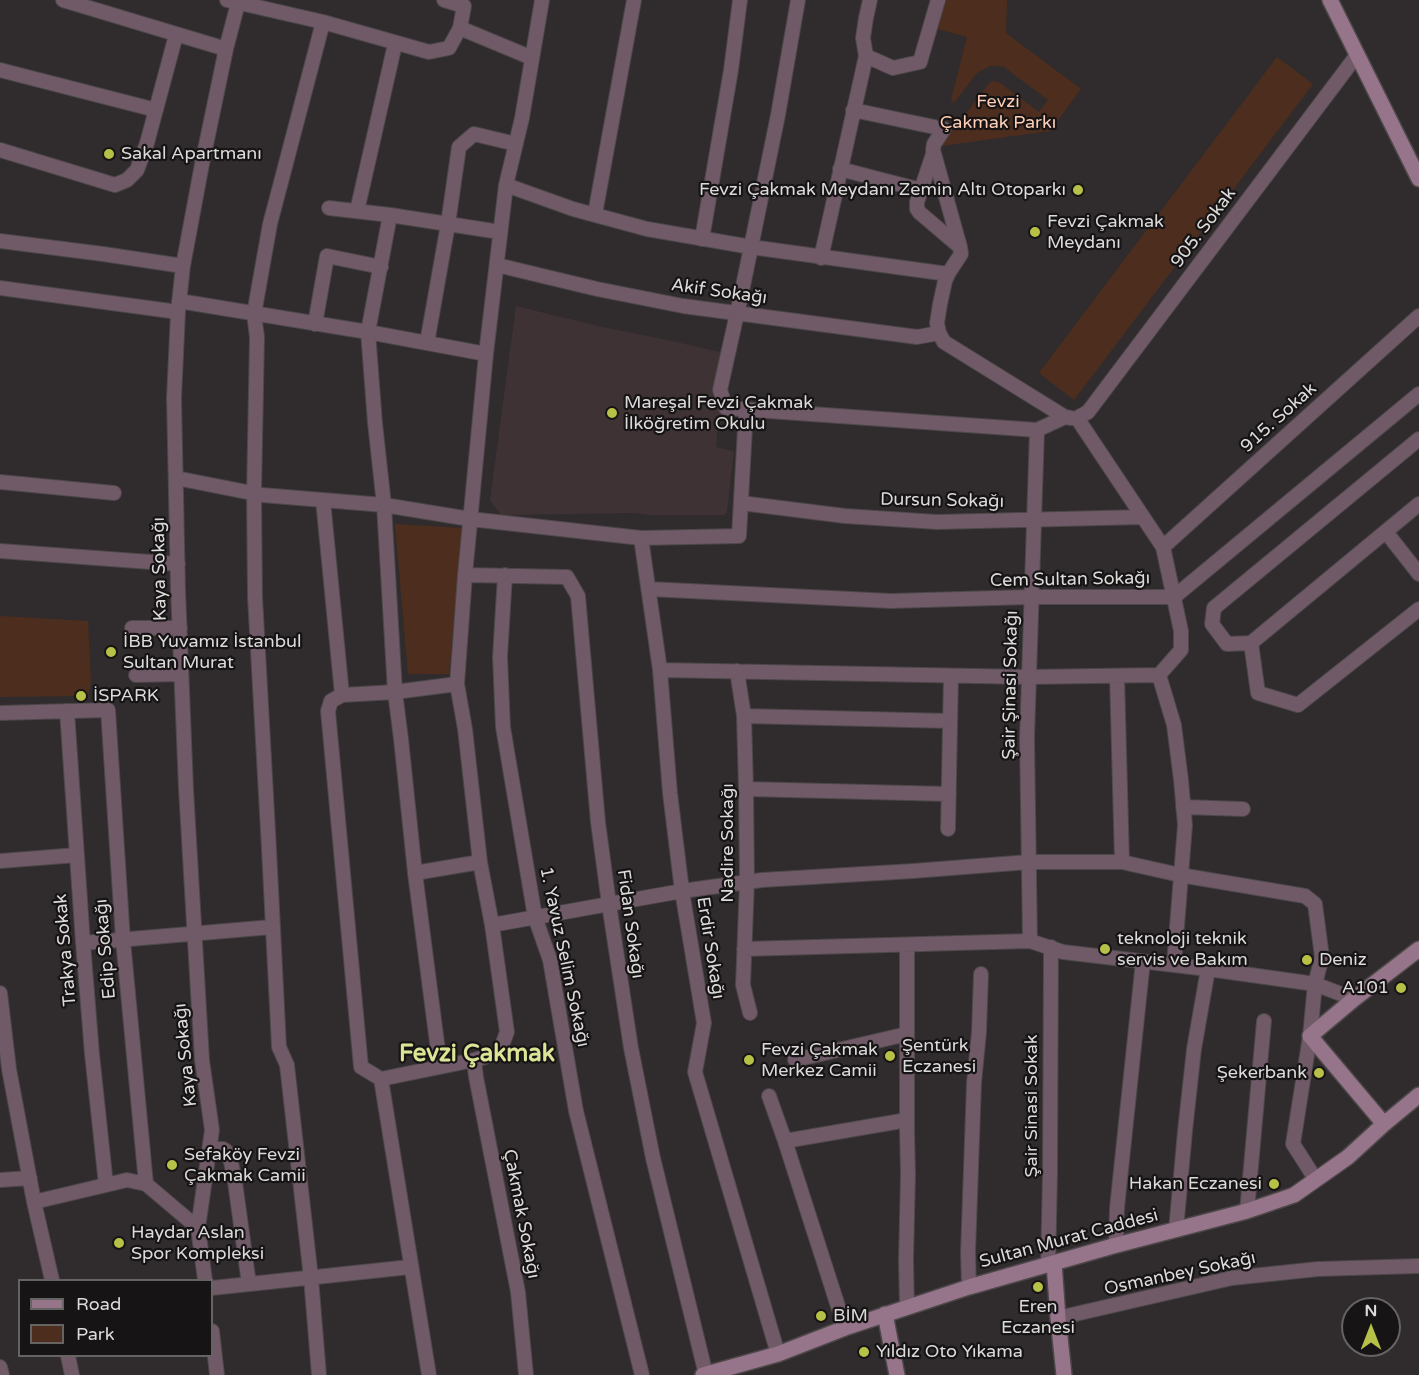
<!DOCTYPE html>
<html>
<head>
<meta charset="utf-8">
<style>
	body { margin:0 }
	#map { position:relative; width:1419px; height:1375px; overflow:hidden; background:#302b2c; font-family:"Varela Round",sans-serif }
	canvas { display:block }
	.legend { position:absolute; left:18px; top:1279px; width:195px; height:78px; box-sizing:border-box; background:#161414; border:2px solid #666363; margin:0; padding:8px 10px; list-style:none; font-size:18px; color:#dddada }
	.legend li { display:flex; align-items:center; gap:12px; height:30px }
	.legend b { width:30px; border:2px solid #666363 }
	.north { position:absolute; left:1341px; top:1297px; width:60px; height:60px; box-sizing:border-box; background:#161414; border:2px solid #666363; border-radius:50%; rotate:0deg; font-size:16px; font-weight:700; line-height:24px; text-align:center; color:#dddada }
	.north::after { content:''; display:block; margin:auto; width:21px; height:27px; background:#b8c147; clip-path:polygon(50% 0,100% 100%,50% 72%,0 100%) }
</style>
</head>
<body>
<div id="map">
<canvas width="1419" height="1375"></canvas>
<ul class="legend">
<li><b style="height:8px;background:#967489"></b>Road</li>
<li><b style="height:16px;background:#4d2e1e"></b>Park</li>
</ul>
<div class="north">N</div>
</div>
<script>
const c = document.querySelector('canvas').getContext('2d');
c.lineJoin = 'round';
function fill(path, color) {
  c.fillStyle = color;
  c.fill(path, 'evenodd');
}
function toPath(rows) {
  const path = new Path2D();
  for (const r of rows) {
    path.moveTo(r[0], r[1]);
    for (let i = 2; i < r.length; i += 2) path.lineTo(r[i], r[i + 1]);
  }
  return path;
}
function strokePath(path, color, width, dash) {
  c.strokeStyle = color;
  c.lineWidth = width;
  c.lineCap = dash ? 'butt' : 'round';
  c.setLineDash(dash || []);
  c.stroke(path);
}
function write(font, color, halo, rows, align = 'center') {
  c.font = font + ' "Varela Round",sans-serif';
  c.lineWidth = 4.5;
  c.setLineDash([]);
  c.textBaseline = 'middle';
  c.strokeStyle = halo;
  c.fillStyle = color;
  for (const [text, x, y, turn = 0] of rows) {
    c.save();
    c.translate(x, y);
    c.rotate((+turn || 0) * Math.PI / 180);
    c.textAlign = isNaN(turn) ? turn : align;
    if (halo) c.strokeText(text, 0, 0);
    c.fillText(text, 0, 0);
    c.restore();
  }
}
const built = toPath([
	[516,306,598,326,663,339,724,353,723,410,718,421,716,447,734,451,727,512,724,515,650,515,635,513,501,515,490,500]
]);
const green = toPath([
	[942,0,1007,0,1006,33,1081,89,1050,131,941,146,990,82,993,81,999,82,1039,112,1048,100,1004,67,997,66,990,66,977,73,954,103,951,100,967,37,934,28],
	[1277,57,1313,84,1074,400,1039,373],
	[395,524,462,528,449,674,408,674],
	[0,616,88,621,91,683,88,695,78,696,0,697]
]);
const street = toPath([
	[63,0,226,49],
	[227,0,323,22,429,52,449,48,460,28,464,6,444,0],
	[798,0,778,115,742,291,720,390,726,408,1037,430,1065,417],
	[870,0,866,18,863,38,866,56,893,68,920,62,938,0],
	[460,28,532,58],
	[0,70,156,110],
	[853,110,944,129,934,144,933,150,960,247,961,254,948,274,945,281,940,304,937,323,939,333,944,342,1065,417,1071,418],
	[0,150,115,185,127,180,137,170,147,143,176,35],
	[933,154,917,202,917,209,920,213,960,247],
	[840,169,921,190],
	[506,185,573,209,647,229,751,247,948,274],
	[329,208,390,215,500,232],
	[357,211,395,44],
	[595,214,634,0],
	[390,215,368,332,375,423,384,505,395,692,401,739,415,873,440,1066],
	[702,239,731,70,740,0],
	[0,241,103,254,183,266],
	[821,258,866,56],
	[497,265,597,289,683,306,917,337,939,333],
	[0,288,178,312],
	[179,301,368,332,486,354],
	[315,324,327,256,381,267],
	[427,343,448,224,459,147,474,134,516,144],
	[1077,418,1088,412,1357,55],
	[1419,439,1214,608,1212,624,1227,644,1251,643,1419,504],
	[176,478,262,495,384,505,470,519,641,538,739,536,746,410],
	[0,482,114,493],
	[323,500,342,695],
	[741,503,845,516,937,522,1143,517],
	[1386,532,1419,574],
	[641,538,660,670,670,793,682,891,704,1023,695,1072,778,1354],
	[1163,547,1419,316],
	[0,551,178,564],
	[465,575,567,577,578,596,598,822,609,904,631,1048,653,1158,706,1375],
	[505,575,500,657,503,727,535,917,550,960,576,1111,642,1375],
	[649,589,891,601,1030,597,1174,597,1419,394],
	[132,628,180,628],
	[1251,643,1258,693,1298,705,1419,609],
	[660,670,1028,677,1159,675,1181,650,1181,631,1163,547,1077,418],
	[737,671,744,716,746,789,747,882,743,985,750,1013],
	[136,675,181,674],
	[1159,675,1174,725,1181,780,1185,825,1174,964],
	[1117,676,1122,862],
	[457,684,395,692,342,695,331,701,328,711,361,1067,381,1079,474,1060,499,1053,507,1032,492,925,480,862,465,729,457,684,465,575,486,354,506,185,522,118,542,0],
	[67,711,83,943,92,1054,106,1185],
	[0,713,108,710,123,940,146,1184],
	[744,716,950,721],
	[746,789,949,794],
	[1183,807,1243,809],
	[948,829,951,676],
	[0,861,77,855],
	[415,873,480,862],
	[492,925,682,891,762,880,913,871,1029,862,1122,862,1180,875,1305,896,1315,904,1322,957,1315,984,1310,1036,1293,1144,1316,1180],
	[1030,941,1027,738,1037,430],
	[83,943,272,927],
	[744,949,1030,941,1063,952,1208,969,1315,984,1354,999],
	[0,993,9,1069,34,1202,52,1280],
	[474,1060,476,1077,518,1292,526,1375],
	[795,1060,907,1034],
	[381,1079,429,1375],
	[769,1096,785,1141,845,1328],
	[785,1141,907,1120],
	[210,1149,223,1149,226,1151,231,1162,235,1182,249,1284],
	[0,1180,30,1178],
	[34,1202,127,1180,146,1184,198,1228],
	[1247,1211,1264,1021],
	[1176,1230,1185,1131,1194,1049,1208,969],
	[1113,1246,1116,1244,1117,1208,1143,961],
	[1048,1265,1050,1174,1051,947],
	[205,1280,198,1228,212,1130,202,1060,186,789,178,590,174,398,178,312,183,266,202,164,226,49,238,3],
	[969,1287,968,1253,974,1083,979,1032,981,974],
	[212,1288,410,1267],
	[907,1308,906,1260,908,1175,907,1130,907,945],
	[1058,1318,1232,1278,1318,1269,1419,1266],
	[212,1331,217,1375],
	[68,1356,72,1375],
	[0,1367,2,1375],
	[319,1375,311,1278,287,1065,279,1047,269,849,255,597,254,494,257,337,254,314,270,224,323,22]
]);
const secondary = toPath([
	[1330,0,1419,179],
	[1384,1124,1310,1036,1354,999,1419,949],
	[1054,1263,1058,1318,1064,1375],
	[885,1314,897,1375],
	[703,1375,778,1354,845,1328,969,1287,1113,1246,1247,1211,1294,1195,1348,1157,1384,1124,1419,1095]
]);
const markers = [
	[109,154,6,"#b8c147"],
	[1078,190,6,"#b8c147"],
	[1035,232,6,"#b8c147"],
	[612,413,6,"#b8c147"],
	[111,652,6,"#b8c147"],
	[81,696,6,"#b8c147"],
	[1105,949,6,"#b8c147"],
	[1307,960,6,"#b8c147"],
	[1401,988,6,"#b8c147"],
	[890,1056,6,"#b8c147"],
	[749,1060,6,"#b8c147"],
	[1319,1073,6,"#b8c147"],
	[172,1165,6,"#b8c147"],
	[1274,1184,6,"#b8c147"],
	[119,1243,6,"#b8c147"],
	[1038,1287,6,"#b8c147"],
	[821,1316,6,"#b8c147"],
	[864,1352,6,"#b8c147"]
];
const parkNames = [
	["Fevzi",998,102],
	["Çakmak Parkı",998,123]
];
const poiNames = [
	["Sakal Apartmanı",121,154],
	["Fevzi Çakmak Meydanı Zemin Altı Otoparkı",1066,190,"right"],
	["Fevzi Çakmak",1047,222],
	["Meydanı",1047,243],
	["Mareşal Fevzi Çakmak",624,403],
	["İlköğretim Okulu",624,424],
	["İBB Yuvamız İstanbul",123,642],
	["Sultan Murat",123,663],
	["İSPARK",93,696],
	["teknoloji teknik",1117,939],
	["servis ve Bakım",1117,960],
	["Deniz",1319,960],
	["A101",1389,988,"right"],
	["Şentürk",902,1046],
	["Eczanesi",902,1067],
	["Fevzi Çakmak",761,1050],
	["Merkez Camii",761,1071],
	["Şekerbank",1307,1073,"right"],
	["Sefaköy Fevzi",184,1155],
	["Çakmak Camii",184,1176],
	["Hakan Eczanesi",1262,1184,"right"],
	["Haydar Aslan",131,1233],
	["Spor Kompleksi",131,1254],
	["Eren",1038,1307,"center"],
	["Eczanesi",1038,1328,"center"],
	["BİM",833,1316],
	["Yıldız Oto Yıkama",876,1352]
];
const streetNames = [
	["905. Sokak",1204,228,-53],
	["Akif Sokağı",719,292,8],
	["915. Sokak",1279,418,-42],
	["Dursun Sokağı",942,501,1],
	["Kaya Sokağı",160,569,-91],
	["Cem Sultan Sokağı",1070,580,-1],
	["Şair Şinasi Sokağı",1011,685,-89],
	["Nadire Sokağı",728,843,-90],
	["Fidan Sokağı",630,924,82],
	["Erdir Sokağı",710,948,81],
	["Edip Sokağı",106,949,-95],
	["Trakya Sokak",66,950,-95],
	["1. Yavuz Selim Sokağı",564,957,78],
	["Kaya Sokağı",186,1055,-96],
	["Şair Sinasi Sokak",1032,1106,-90],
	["Çakmak Sokağı",521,1214,79],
	["Sultan Murat Caddesi",1069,1239,-15],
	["Osmanbey Sokağı",1180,1274,-12]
];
const districtNames = [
	["Fevzi Çakmak",477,1055]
];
fill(built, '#3f3235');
fill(green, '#4d2e1e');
strokePath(street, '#4c4748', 16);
strokePath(secondary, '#4c4748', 18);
strokePath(street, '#705a68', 14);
strokePath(secondary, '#967489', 15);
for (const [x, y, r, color] of markers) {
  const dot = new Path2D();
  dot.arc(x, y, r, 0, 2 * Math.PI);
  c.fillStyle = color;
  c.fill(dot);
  strokePath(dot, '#161414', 2);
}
write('18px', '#fecdb5', '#161414', parkNames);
write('18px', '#dddada', '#161414', poiNames, 'left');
write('18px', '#dddada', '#161414', streetNames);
write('bold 24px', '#dce496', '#161414', districtNames);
</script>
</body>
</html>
